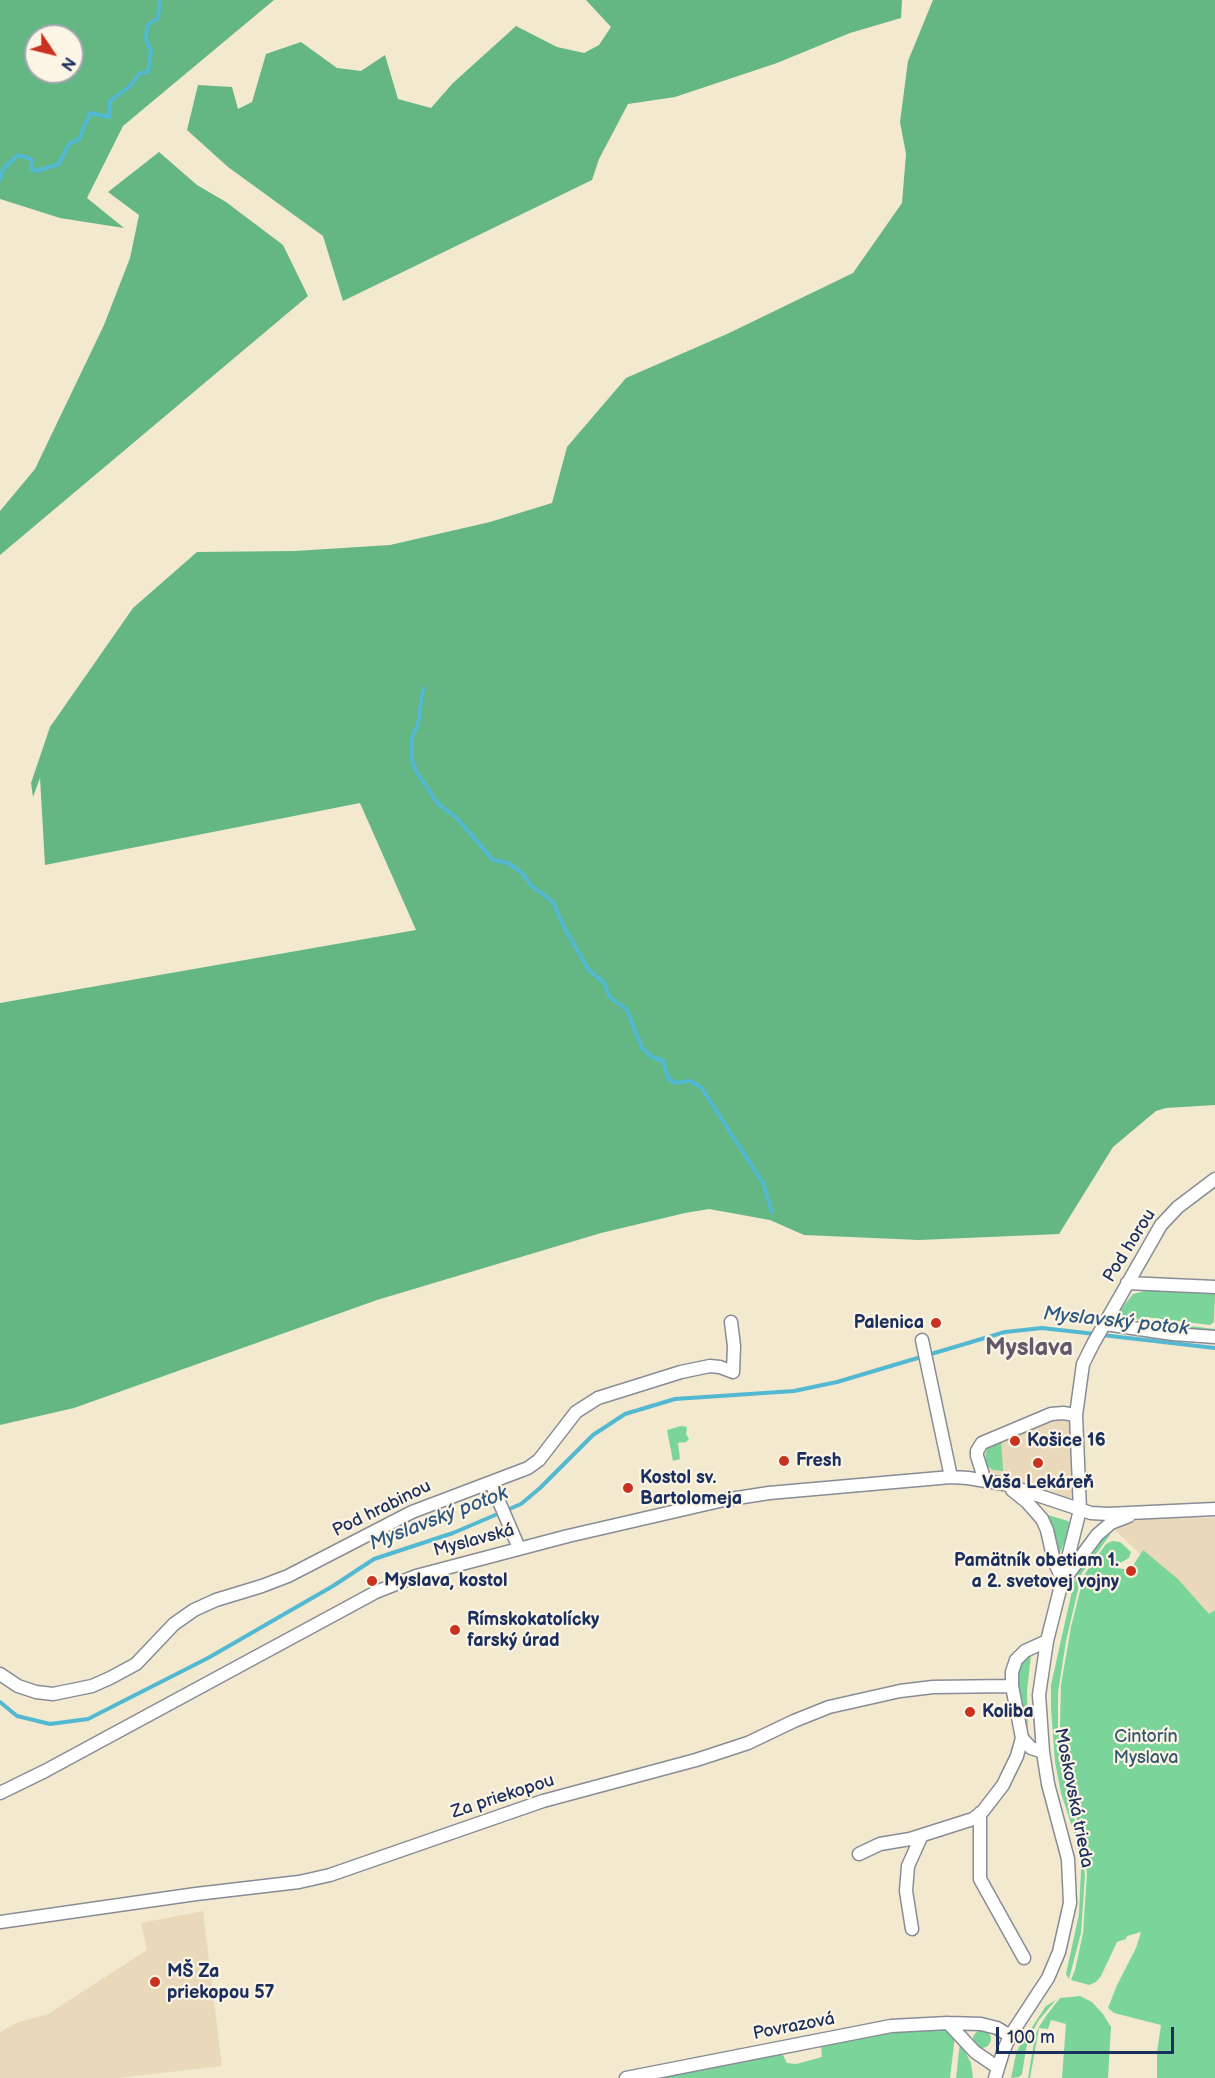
<!DOCTYPE html>
<html>
<head>
<meta charset="utf-8">
<style>
	body { margin:0 }
	#map { position:relative; width:1215px; height:2078px; overflow:hidden; background:#f3e9cf; font-family:"Balsamiq Sans",sans-serif }
	canvas { display:block }
	.north { position:absolute; left:24px; top:24px; width:60px; height:60px; box-sizing:border-box; background:#fcf5e5; border:2px solid #a2a6af; border-radius:50%; rotate:125deg; font-size:16px; font-weight:700; line-height:24px; text-align:center; color:#1b2f5e }
	.north::after { content:''; display:block; margin:auto; width:21px; height:27px; background:#c8321e; clip-path:polygon(50% 0,100% 100%,50% 72%,0 100%) }
	.scale { position:absolute; left:996px; top:2027px; width:178px; height:27px; box-sizing:border-box; border:3px solid #1b2f5e; border-top:0; padding-left:8px; font-size:18px; line-height:21px; white-space:nowrap; color:#1b2f5e; -webkit-text-stroke:4px #fcf5e5; paint-order:stroke }
</style>
</head>
<body>
<div id="map">
<canvas width="1215" height="2078"></canvas>
<div class="north">N</div>
<div class="scale">100 m</div>
</div>
<script>
const c = document.querySelector('canvas').getContext('2d');
c.lineJoin = 'round';
function fill(path, color) {
  c.fillStyle = color;
  c.fill(path, 'evenodd');
}
function toPath(rows) {
  const path = new Path2D();
  for (const r of rows) {
    if (r.length === 3) {
      path.moveTo(r[0] + r[2], r[1]);
      path.arc(r[0], r[1], r[2], 0, 2 * Math.PI);
      continue;
    }
    path.moveTo(r[0], r[1]);
    for (let i = 2; i < r.length; i += 2) path.lineTo(r[i], r[i + 1]);
  }
  return path;
}
function strokePath(path, color, width, dash) {
  c.strokeStyle = color;
  c.lineWidth = width;
  c.lineCap = dash ? 'butt' : 'round';
  c.setLineDash(dash || []);
  c.stroke(path);
}
function write(font, color, halo, rows, align = 'center') {
  c.font = font + ' "Balsamiq Sans",sans-serif';
  c.lineWidth = 4.5;
  c.setLineDash([]);
  c.textBaseline = 'middle';
  c.strokeStyle = halo;
  c.fillStyle = color;
  for (const [text, x, y, turn = 0] of rows) {
    c.save();
    c.translate(x, y);
    c.rotate((+turn || 0) * Math.PI / 180);
    c.textAlign = isNaN(turn) ? turn : align;
    if (halo) c.strokeText(text, 0, 0);
    c.fillText(text, 0, 0);
    c.restore();
  }
}
const built = toPath([
	[1051,1414,1076,1415,1080,1510,985,1481,979,1447],
	[1179,1517,1215,1518,1215,1610,1209,1614,1178,1579,1142,1551,1140,1554,1115,1530,1129,1522,1148,1518],
	[203,1911,222,2066,118,2078,0,2078,0,2032,19,2022,48,2014,147,1950,141,1923]
]);
const green = toPath([
	[1148,1290,1215,1294,1214,1322,1210,1325,1145,1317,1128,1323,1123,1321,1119,1313,1125,1304,1133,1294],
	[1147,1321,1215,1329,1215,1333,1135,1324],
	[681,1426,687,1427,686,1434,689,1439,686,1442,678,1443,680,1459,673,1461,667,1430],
	[1001,1439,1003,1471,993,1470,987,1466,985,1460,987,1448],
	[1045,1514,1068,1521,1071,1525,1058,1558,1054,1531],
	[1110,1532,1110,1535,1082,1573,1080,1581,1066,1641,1058,1693,1058,1728,1062,1761,1068,1795,1081,1844,1085,1875,1081,1933,1069,1979,1066,1974,1079,1914,1081,1870,1076,1839,1061,1793,1055,1762,1051,1708,1051,1685,1076,1573,1101,1537],
	[1112,1541,1120,1542,1131,1552,1129,1558,1120,1563,1117,1568,1124,1569,1129,1572,1143,1550,1178,1579,1209,1614,1215,1610,1215,2078,1157,2078,1157,2052,1161,2025,1114,2013,1108,2008,1117,1985,1136,1948,1141,1932,1127,1936,1126,1939,1117,1942,1101,1976,1096,1982,1089,1985,1071,1980,1075,1970,1083,1933,1087,1873,1063,1749,1060,1727,1061,1685,1071,1627,1084,1575,1106,1544],
	[1031,1655,1027,1691,1028,1731,1016,1678,1020,1665],
	[1080,1996,1092,2002,1103,2014,1111,2027,1108,2078,1062,2078,1066,2024,1051,2020,1048,2029,1039,2028,1030,2078,1028,2078,1035,2036,1039,2027,1046,2016,1060,1998],
	[1056,2000,1039,2020,1031,2034,1026,2049,1022,2074,1019,2077,1011,2078,1016,2054,1019,2047,1046,2006],
	[942,2028,955,2036,950,2078,651,2078,775,2054,783,2055,787,2063,796,2064,822,2057,821,2046,892,2033],
	[982,2039,9],
	[960,2042,971,2063,973,2078,956,2078]
]);
const forest = toPath([
	[0,0,274,0,123,126,87,198,124,228,60,218,0,199],
	[36,36,72,36,72,72,36,72],
	[586,0,902,0,901,18,850,33,777,63,675,97,628,104,599,159,592,180,343,301,323,236,228,167,187,130,198,85,232,87,238,109,252,102,266,54,301,42,337,68,361,71,385,55,398,99,431,108,453,83,516,26,557,47,584,53,599,45,611,27],
	[933,0,1215,0,1215,1105,1166,1108,1156,1111,1113,1147,1059,1234,919,1240,804,1235,770,1220,709,1209,685,1213,601,1233,377,1300,74,1408,0,1425,0,1003,416,930,360,803,45,865,40,778,33,797,31,783,50,727,133,608,197,552,295,551,390,545,490,522,552,503,567,447,626,378,727,334,853,273,902,203,906,154,900,122,908,61],
	[159,152,197,185,226,202,283,245,308,296,0,555,0,511,35,469,104,325,130,258,139,215,108,192]
]);
const stream = toPath([
	[0,180,3,169,18,155,31,159,31,169,36,171,59,164,69,144,79,139,90,113,109,117,110,101,130,86,140,73,148,72,151,50,146,40,147,26,158,18,160,0],
	[423,689,418,724,412,738,412,760,416,771,438,804,456,817,493,860,508,863,522,873,532,886,553,902,564,927,588,969,604,983,610,997,627,1010,642,1048,652,1057,663,1061,668,1078,675,1083,690,1081,701,1087,763,1183,772,1212],
	[1102,1335,1215,1348],
	[0,1702,17,1716,50,1724,88,1719,208,1658,333,1586,374,1559,453,1533,521,1504,540,1488,593,1435,625,1414,675,1399,794,1391,837,1382,1005,1332,1042,1328,1095,1334]
]);
const minor = toPath([
	[1127,1283,1215,1287],
	[1105,1324,1173,1334,1215,1337],
	[922,1340,951,1477],
	[985,1481,977,1456,977,1451,982,1443,1051,1414,1063,1413,1076,1415],
	[491,1483,519,1548],
	[1012,1490,1027,1502,1042,1519,1047,1530,1054,1561,1063,1581],
	[1069,1573,1097,1535,1111,1523,1129,1516],
	[0,1674,18,1686,36,1692,53,1694,92,1686,110,1678,136,1664,174,1624,194,1610,216,1600,262,1586,288,1576,412,1512,528,1468,539,1460,576,1412,598,1398,681,1372,710,1366,720,1367,733,1372,734,1346,731,1322],
	[1043,1752,1031,1748,1022,1738,1012,1686,1012,1672,1016,1660,1025,1651,1047,1641],
	[0,1793,45,1771,376,1592,416,1576,568,1536,724,1500,769,1493,951,1477,968,1478,1004,1484,1091,1513,1108,1514,1215,1509],
	[980,1813,980,1879,1024,1958],
	[859,1854,880,1844,910,1839,973,1819,983,1811,1003,1785,1017,1756,1022,1738],
	[0,1922,196,1894,299,1882,330,1875,543,1801,696,1760,748,1743,794,1721,829,1707,900,1691,933,1687,1012,1686],
	[912,1929,906,1891,908,1866,922,1835],
	[948,2023,975,2052,997,2067],
	[626,2078,891,2026,948,2023,981,2024,997,2028,1010,2036],
	[995,2078,1003,2052,1010,2036,1048,1978,1059,1952,1070,1903,1068,1859,1048,1784,1043,1752,1039,1695,1047,1641,1080,1510,1076,1415,1083,1364,1093,1344,1161,1225,1178,1207,1215,1179]
]);
const markers = [
	[936,1323,6,"#c8321e"],
	[1015,1441,6,"#c8321e"],
	[784,1461,6,"#c8321e"],
	[1038,1463,6,"#c8321e"],
	[628,1488,6,"#c8321e"],
	[1131,1571,6,"#c8321e"],
	[372,1581,6,"#c8321e"],
	[455,1630,6,"#c8321e"],
	[970,1712,6,"#c8321e"],
	[155,1982,6,"#c8321e"]
];
const streetNames = [
	["Pod horou",1130,1246,-58],
	["Pod hrabinou",382,1509,-26],
	["Myslavská",474,1541,-15],
	["Za priekopou",503,1797,-18],
	["Moskovská trieda",1073,1798,79],
	["Povrazová",794,2027,-11]
];
const poiNames = [
	["Palenica",924,1323,"right"],
	["Košice 16",1027,1441],
	["Fresh",796,1461],
	["Kostol sv.",640,1478],
	["Bartolomeja",640,1499],
	["Vaša Lekáreň",1038,1483,"center"],
	["Pamätník obetiam 1.",1119,1561,"right"],
	["a 2. svetovej vojny",1119,1582,"right"],
	["Myslava, kostol",384,1581],
	["Rímskokatolícky",467,1620],
	["farský úrad",467,1641],
	["Koliba",982,1712],
	["MŠ Za",167,1972],
	["priekopou 57",167,1993]
];
const parkNames = [
	["Cintorín",1146,1737],
	["Myslava",1146,1758]
];
const waterNames = [
	["Myslavský potok",1116,1322,6],
	["Myslavský potok",439,1519,-21]
];
const districtNames = [
	["Myslava",1029,1349]
];
fill(built, '#e9d9ba');
fill(green, '#7bd59b');
fill(forest, '#64b683');
strokePath(stream, '#53b9d2', 4);
strokePath(minor, '#878c96', 15);
strokePath(minor, '#fff', 12);
for (const [x, y, r, color] of markers) {
  const dot = new Path2D();
  dot.arc(x, y, r, 0, 2 * Math.PI);
  c.fillStyle = color;
  c.fill(dot);
  strokePath(dot, '#fcf5e5', 2);
}
write('18px', '#1b2f5e', '#fcf5e5', streetNames);
write('bold 18px', '#1b2f5e', '#fcf5e5', poiNames, 'left');
write('18px', '#33586d', '#fcf5e5', parkNames);
write('italic 20px', '#2c5881', '#fcf5e5', waterNames);
write('bold 24px', '#605a6c', '#fcf5e5', districtNames);
</script>
</body>
</html>
